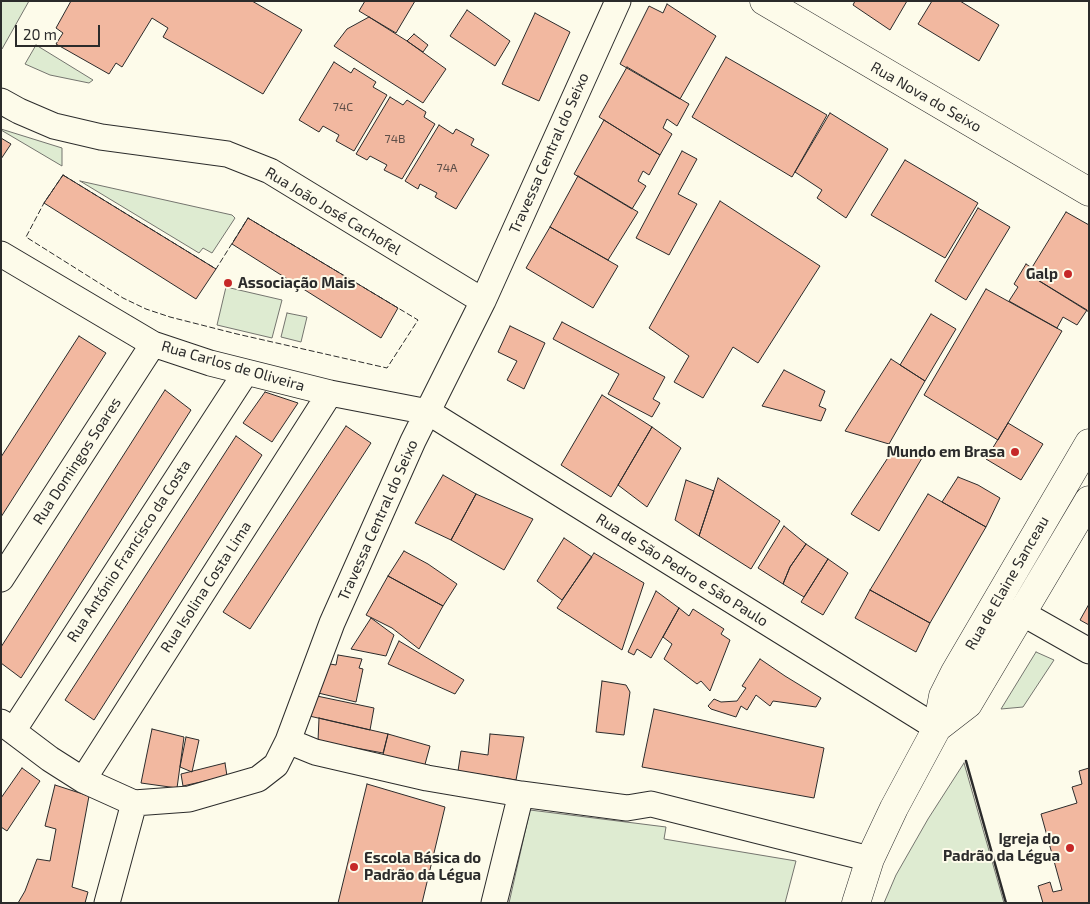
<!DOCTYPE html>
<html>
<head>
<meta charset="utf-8">
<style>
	body { margin:0 }
	#map { position:relative; width:1090px; height:904px; overflow:hidden; background:#fdfbea; font-family:"Exo 2",sans-serif }
	canvas { display:block }
	.frame { position:absolute; inset:0; border:2px solid #2b2b2b; pointer-events:none }
	.scale { position:absolute; left:15px; top:25px; width:85px; height:22px; box-sizing:border-box; border:2px solid #2b2b2b; border-top:0; padding-left:6px; font-size:15px; line-height:18px; white-space:nowrap; color:#2b2b2b; -webkit-text-stroke:4px #fdfbea; paint-order:stroke }
</style>
</head>
<body>
<div id="map">
<canvas width="1090" height="904"></canvas>
<div class="frame"></div>
<div class="scale">20 m</div>
</div>
<script>
const c = document.querySelector('canvas').getContext('2d');
c.lineJoin = 'round';
function fill(path, color) {
  c.fillStyle = color;
  c.fill(path, 'evenodd');
}
function toPath(rows) {
  const path = new Path2D();
  for (const r of rows) {
    path.moveTo(r[0], r[1]);
    for (let i = 2; i < r.length; i += 2) path.lineTo(r[i], r[i + 1]);
  }
  return path;
}
function strokePath(path, color, width, dash) {
  c.strokeStyle = color;
  c.lineWidth = width;
  c.lineCap = dash ? 'butt' : 'round';
  c.setLineDash(dash || []);
  c.stroke(path);
}
function write(font, color, halo, rows, align = 'center') {
  c.font = font + ' "Exo 2",sans-serif';
  c.lineWidth = 4;
  c.setLineDash([]);
  c.textBaseline = 'middle';
  c.strokeStyle = halo;
  c.fillStyle = color;
  for (const [text, x, y, turn = 0] of rows) {
    c.save();
    c.translate(x, y);
    c.rotate((+turn || 0) * Math.PI / 180);
    c.textAlign = isNaN(turn) ? turn : align;
    if (halo) c.strokeText(text, 0, 0);
    c.fillText(text, 0, 0);
    c.restore();
  }
}
const green = toPath([
	[1,1,29,1,2,49,1,48,1,1],
	[36,45,93,80,89,83,50,75,25,64,36,45],
	[1,129,62,148,62,166,1,130,1,129],
	[80,181,232,215,235,218,212,253,203,248,199,253,80,181],
	[226,287,282,300,272,338,217,325,226,287],
	[287,313,307,317,301,342,281,337,287,313],
	[1036,652,1054,660,1023,707,1001,709,1036,652],
	[964,763,1004,903,884,903,896,875,928,819,964,763],
	[530,810,666,827,664,839,796,861,785,903,509,903,530,810]
]);
const building = toPath([
	[71,1,252,1,302,30,263,94,163,37,168,28,152,18,122,67,116,63,109,74,56,44,63,33,56,28,71,1],
	[365,1,415,1,396,33,359,11,365,1],
	[855,1,907,1,890,30,853,5,855,1],
	[932,1,960,1,999,25,979,61,918,24,932,1],
	[667,4,716,36,680,99,620,64,649,6,663,13,667,4],
	[467,10,510,41,495,66,450,36,467,10],
	[535,13,570,32,539,101,502,84,535,13],
	[369,17,407,41,446,69,423,103,334,46,347,29,369,17],
	[414,34,428,45,423,52,407,41,414,34],
	[726,57,827,115,792,177,692,117,726,57],
	[334,62,351,73,354,68,376,82,373,87,387,95,354,151,336,141,339,135,323,126,319,132,299,120,334,62],
	[627,67,689,104,677,126,667,119,663,128,672,134,660,155,599,117,627,67],
	[390,97,403,105,407,100,426,112,424,117,435,124,402,179,384,170,387,165,370,156,367,160,356,154,390,97],
	[830,113,888,149,846,218,817,198,822,190,795,172,830,113],
	[604,120,660,155,649,175,643,171,638,181,646,186,632,209,574,174,604,120],
	[439,125,453,134,456,129,474,139,471,145,489,155,456,209,435,197,437,193,420,184,418,189,405,181,439,125],
	[1,138,11,144,1,159,1,138],
	[682,151,697,159,678,194,697,204,669,255,636,238,682,151],
	[905,160,978,203,945,258,871,215,905,160],
	[63,175,216,269,196,299,44,203,63,175],
	[578,176,638,212,608,260,550,227,578,176],
	[720,201,820,266,758,363,733,347,703,398,674,382,689,356,649,328,720,201],
	[978,208,1010,227,966,300,935,281,978,208],
	[1066,212,1089,225,1089,312,1028,274,1066,212],
	[248,218,398,308,381,338,232,244,248,218],
	[550,227,618,266,593,308,526,268,550,227],
	[1026,264,1032,268,1028,274,1087,310,1077,325,1063,317,1057,328,1009,301,1018,287,1014,284,1026,264],
	[986,289,1062,331,998,440,924,395,986,289],
	[931,314,956,329,925,381,900,365,931,314],
	[562,322,665,377,653,399,660,403,652,417,608,394,619,374,553,339,562,322],
	[510,326,545,343,524,389,507,380,517,361,498,352,510,326],
	[79,336,106,353,1,517,1,457,79,336],
	[891,359,925,381,889,444,845,431,891,359],
	[784,370,825,391,819,406,826,409,821,421,762,406,784,370],
	[165,390,191,410,21,678,1,663,1,647,165,390],
	[265,392,298,403,272,442,243,423,265,392],
	[602,395,652,427,611,497,561,465,602,395],
	[1008,423,1043,444,1021,480,986,459,1008,423],
	[346,426,371,443,250,629,223,612,346,426],
	[652,427,681,448,647,507,618,485,652,427],
	[236,436,262,455,94,720,65,700,236,436],
	[895,447,922,458,879,531,851,514,895,447],
	[443,475,476,494,451,540,415,523,443,475],
	[958,477,978,485,1000,498,986,527,942,502,958,477],
	[718,478,780,521,751,569,699,536,718,478],
	[686,480,714,491,699,536,675,520,686,480],
	[476,494,533,519,504,570,451,540,476,494],
	[928,494,986,527,930,623,870,590,928,494],
	[784,526,806,544,790,567,783,584,758,568,784,526],
	[564,538,592,557,562,600,537,581,564,538],
	[806,544,828,559,804,597,783,584,790,567,806,544],
	[404,551,428,564,457,584,443,606,388,576,404,551],
	[594,553,644,583,622,650,557,608,594,553],
	[828,559,848,573,823,615,801,602,828,559],
	[388,576,443,606,419,649,392,628,366,615,388,576],
	[870,590,930,623,916,652,855,618,870,590],
	[656,591,679,608,651,658,637,649,634,655,628,652,656,591],
	[1089,604,1089,625,1080,620,1089,604],
	[679,608,689,616,693,609,724,629,721,634,730,640,710,691,701,681,697,684,664,659,672,644,663,637,679,608],
	[371,618,394,635,386,656,351,649,371,618],
	[399,641,464,680,455,694,388,664,399,641],
	[338,655,362,659,359,668,363,669,356,702,314,692,324,663,336,665,338,655],
	[760,659,785,676,821,698,816,707,773,701,770,706,756,695,747,710,741,706,736,717,711,709,708,706,714,699,721,702,737,701,746,688,742,686,760,659],
	[602,681,626,685,630,692,624,735,596,732,602,681],
	[312,695,374,708,370,730,305,715,312,695],
	[654,709,824,748,814,798,642,767,654,709],
	[319,718,388,734,383,753,318,741,319,718],
	[152,729,184,737,177,788,141,783,152,729],
	[388,734,430,746,424,768,382,759,388,734],
	[490,734,524,737,516,780,458,771,461,751,488,755,490,734],
	[186,737,199,740,192,772,180,767,186,737],
	[225,763,227,776,183,786,181,774,225,763],
	[22,768,40,781,7,831,1,827,1,798,22,768],
	[1089,768,1089,903,1043,903,1038,886,1050,882,1053,892,1062,890,1041,814,1077,803,1072,787,1082,784,1079,771,1089,768],
	[367,784,445,807,422,903,338,903,367,784],
	[55,785,89,796,72,887,88,892,85,903,18,903,25,891,37,859,50,861,56,829,45,826,55,785]
]);
const street = toPath([
	[1,101,19,111,54,126,101,137,227,154,270,171,483,301],
	[1,254,153,344,210,363,330,393,428,412,937,728],
	[1,579,153,344],
	[1022,613,1089,651],
	[1,722,50,759,83,780,134,803,189,799,258,779,276,765,288,741,332,623,413,441,483,301,618,1],
	[13,731,246,372],
	[288,741,315,752,427,778,521,794,627,808,651,804,870,859],
	[83,780,330,393],
	[107,903,134,803],
	[494,903,521,794]
]);
const secondary = toPath([
	[764,1,1089,192]
]);
const primary = toPath([
	[937,728,968,704,1089,500],
	[856,903,870,859,894,808,937,728,943,696,955,672,1089,443]
]);
const fence = toPath([
	[63,175,216,269,248,218,418,320,387,368,237,334,170,317,146,309,123,298,26,237,44,203,63,175]
]);
const wall = toPath([
	[966,761,1006,903]
]);
const markers = [
	[1068,274,5,"#c62828"],
	[228,283,5,"#c62828"],
	[1015,452,5,"#c62828"],
	[1070,848,5,"#c62828"],
	[354,867,5,"#c62828"]
];
const numberNames = [
	["74C",343,107],
	["74B",395,139],
	["74A",447,168]
];
const streetNames = [
	["Rua Nova do Seixo",926,97,30],
	["Travessa Central do Seixo",549,153,-66],
	["Rua João José Cachofel",333,211,31],
	["Rua Carlos de Oliveira",233,366,16],
	["Rua Domingos Soares",77,461,-57],
	["Travessa Central do Seixo",378,520,-66],
	["Rua António Francisco da Costa",129,551,-57],
	["Rua de São Pedro e São Paulo",682,570,32],
	["Rua de Elaine Sanceau",1007,583,-60],
	["Rua Isolina Costa Lima",206,587,-57]
];
const poiNames = [
	["Galp",1058,274],
	["Associação Mais",238,283,"left"],
	["Mundo em Brasa",1005,452],
	["Igreja do",1060,839],
	["Padrão da Légua",1060,856],
	["Escola Básica do",364,858,"left"],
	["Padrão da Légua",364,875,"left"]
];
fill(green, '#deebd1');
strokePath(green, '#74746e', 1);
fill(building, '#f2b8a0');
strokePath(building, '#2b2b2b', 1);
strokePath(street, '#2b2b2b', 27);
strokePath(secondary, '#2b2b2b', 29);
strokePath(primary, '#2b2b2b', 29);
strokePath(street, '#fdfbea', 25);
strokePath(secondary, '#fdfbea', 28);
strokePath(primary, '#fdfbea', 28);
strokePath(fence, '#2b2b2b', 1, [6, 2.5]);
strokePath(wall, '#2b2b2b', 2.5);
for (const [x, y, r, color] of markers) {
  const dot = new Path2D();
  dot.arc(x, y, r, 0, 2 * Math.PI);
  c.fillStyle = color;
  c.fill(dot);
  strokePath(dot, '#fdfbea', 2);
}
write('12px', '#5d4e48', null, numberNames);
write('15px', '#2b2b2b', '#fdfbea', streetNames);
write('bold 15px', '#2b2b2b', '#fdfbea', poiNames, 'right');
</script>
</body>
</html>
